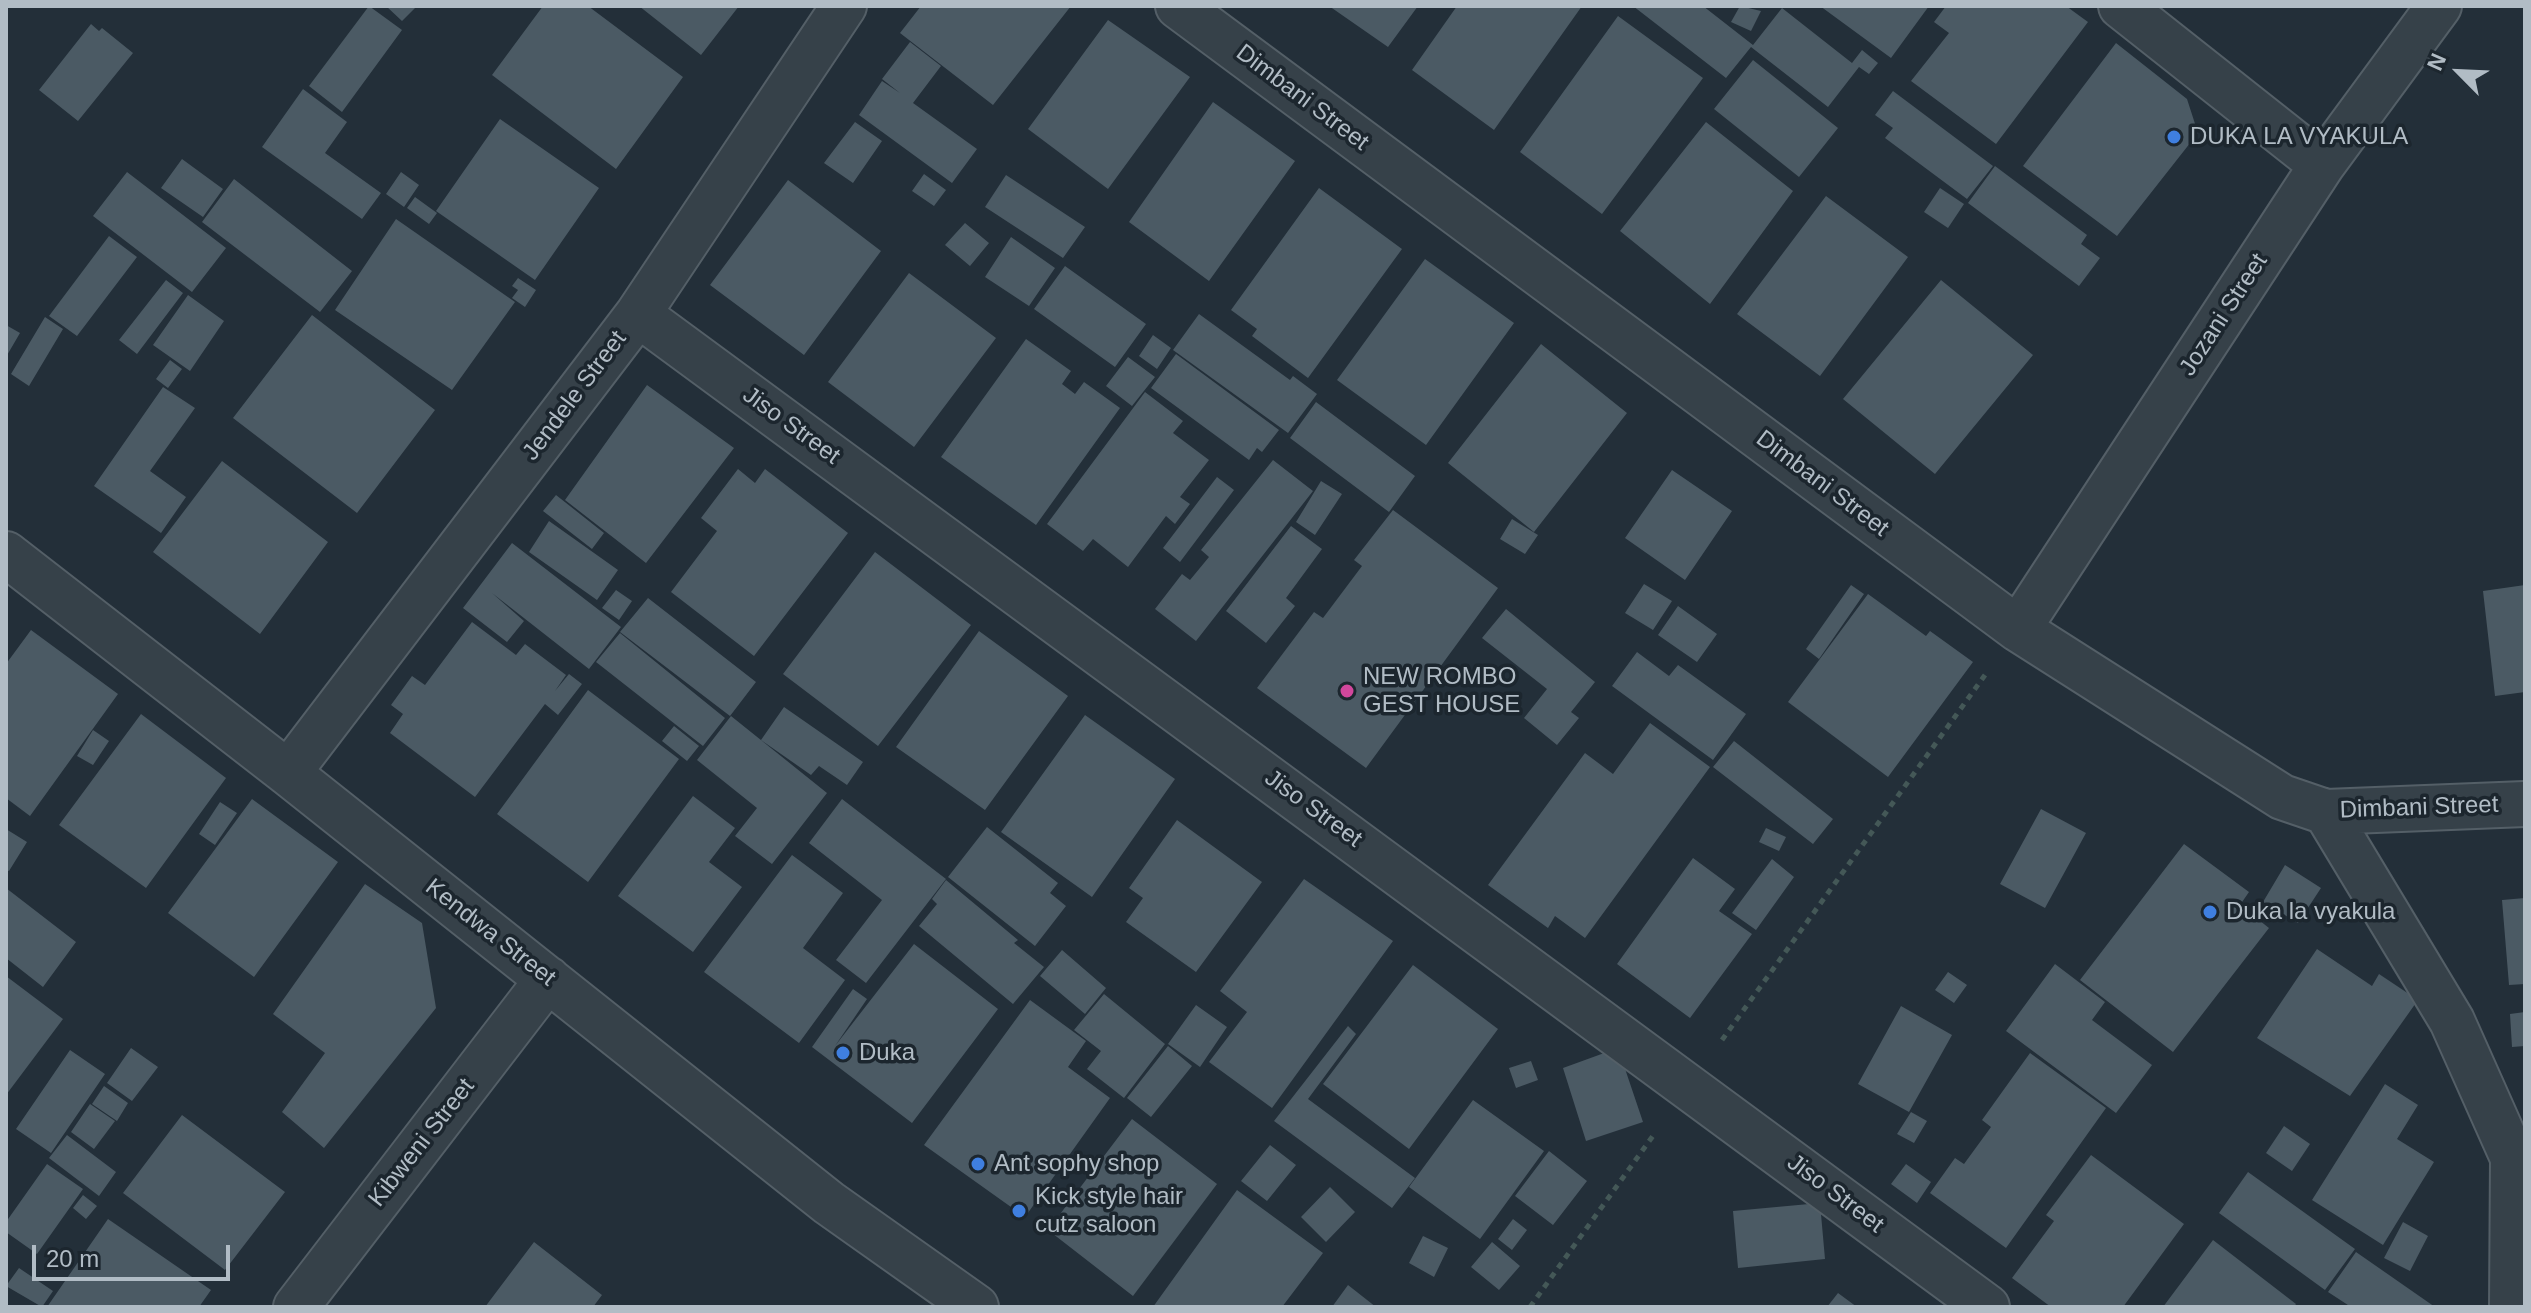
<!DOCTYPE html>
<html>
<head>
<meta charset="utf-8">
<style>
	body { margin:0 }
	#map { position:relative; width:2531px; height:1313px; overflow:hidden; background:#232f39; font-family:Helvetica,sans-serif }
	canvas { display:block }
	.frame { position:absolute; inset:0; border:8px solid #b1bcc5; pointer-events:none }
	.north { position:absolute; left:2419px; top:32px; width:80px; height:80px; -webkit-text-stroke:6px #1c262e; paint-order:stroke; rotate:294deg; font-size:22px; font-weight:700; line-height:32px; text-align:center; color:#b1bcc5 }
	.north::after { content:''; display:block; margin:auto; width:28px; height:36px; background:#b1bcc5; clip-path:polygon(50% 0,100% 100%,50% 72%,0 100%) }
	.scale { position:absolute; left:32px; top:1245px; width:198px; height:36px; box-sizing:border-box; border:4px solid #b1bcc5; border-top:0; padding-left:10px; font-size:24px; line-height:28px; white-space:nowrap; color:#b1bcc5; -webkit-text-stroke:6px #1c262e; paint-order:stroke }
</style>
</head>
<body>
<div id="map">
<canvas width="2531" height="1313"></canvas>
<div class="frame"></div>
<div class="north">N</div>
<div class="scale">20 m</div>
</div>
<script>
const c = document.querySelector('canvas').getContext('2d');
c.lineJoin = 'round';
function fill(path, color) {
  c.fillStyle = color;
  c.fill(path, 'evenodd');
}
function toPath(rows) {
  const path = new Path2D();
  for (const r of rows) {
    path.moveTo(r[0], r[1]);
    for (let i = 2; i < r.length; i += 2) path.lineTo(r[i], r[i + 1]);
  }
  return path;
}
function strokePath(path, color, width, dash) {
  c.strokeStyle = color;
  c.lineWidth = width;
  c.lineCap = dash ? 'butt' : 'round';
  c.setLineDash(dash || []);
  c.stroke(path);
}
function write(font, color, halo, rows, align = 'center') {
  c.font = font + ' Helvetica,sans-serif';
  c.lineWidth = 7;
  c.setLineDash([]);
  c.textBaseline = 'middle';
  c.strokeStyle = halo;
  c.fillStyle = color;
  for (const [text, x, y, turn = 0] of rows) {
    c.save();
    c.translate(x, y);
    c.rotate((+turn || 0) * Math.PI / 180);
    c.textAlign = isNaN(turn) ? turn : align;
    if (halo) c.strokeText(text, 0, 0);
    c.fillText(text, 0, 0);
    c.restore();
  }
}
const building = toPath([
	[369,6,402,30,342,112,309,86],
	[386,6,417,6,402,21],
	[543,6,588,6,683,77,616,169,492,75],
	[639,6,739,6,701,55],
	[921,6,1071,6,993,105,900,33],
	[1329,6,1418,6,1388,47],
	[1457,6,1582,6,1494,130,1412,70],
	[1633,6,1703,6,1753,45,1782,8,1852,63,1862,50,1878,63,1869,74,1859,67,1828,107,1751,47,1726,78],
	[1740,6,1761,11,1751,31,1731,22],
	[1820,6,1929,6,1891,58],
	[1946,6,2066,6,2088,22,1996,144,1911,81,1949,33,1934,22],
	[1618,16,1703,78,1602,214,1520,152],
	[1108,20,1190,77,1108,189,1028,129],
	[91,24,99,31,102,28,133,53,78,121,39,90],
	[910,42,941,66,913,103,977,149,952,183,859,115,882,81,900,93,882,79],
	[2116,43,2187,99,2198,133,2117,236,2023,166],
	[1753,60,1838,128,1799,177,1714,109],
	[303,89,347,122,325,153,381,193,362,219,262,147],
	[1893,91,1993,166,1967,199,1885,138,1893,128,1875,115],
	[1213,102,1295,161,1209,281,1129,222],
	[500,119,599,188,535,280,436,211],
	[855,122,882,141,853,183,824,163],
	[1706,122,1793,191,1710,304,1620,231],
	[182,159,223,189,203,217,161,188],
	[1995,166,2087,235,2081,244,2100,258,2079,286,1968,203],
	[127,172,226,248,192,292,93,216],
	[401,172,419,185,404,207,386,194],
	[924,174,946,190,934,206,912,191],
	[1006,175,1085,227,1063,258,985,207],
	[234,179,352,271,320,312,202,222],
	[788,180,881,251,804,355,710,285],
	[1319,188,1402,249,1308,378,1252,336,1257,329,1231,310],
	[1940,188,1964,204,1948,228,1924,212],
	[1826,196,1908,257,1820,376,1737,314],
	[415,197,437,213,429,224,407,208],
	[396,219,515,302,452,390,335,310],
	[965,223,989,243,970,266,945,245],
	[109,236,137,257,77,336,49,316],
	[1011,237,1055,268,1029,306,985,277],
	[1425,259,1514,323,1426,445,1337,380],
	[1065,266,1146,324,1115,367,1034,309],
	[909,273,996,338,914,447,828,382],
	[518,278,536,290,525,307,512,298,518,290,512,286],
	[166,280,183,293,137,354,119,340],
	[1941,280,2033,355,1935,474,1843,399],
	[188,295,224,321,190,371,153,345],
	[1199,314,1290,380,1293,376,1317,394,1288,433,1173,350],
	[312,315,435,410,357,513,233,418],
	[45,317,63,329,29,386,11,374],
	[6,325,20,333,6,357],
	[1153,335,1171,348,1157,369,1139,356],
	[1026,339,1071,371,1062,384,1075,394,1084,382,1120,408,1036,525,941,457],
	[1541,344,1627,413,1534,532,1448,463],
	[1176,354,1279,430,1262,452,1257,448,1249,460,1151,388],
	[1128,357,1155,377,1132,406,1106,386],
	[170,360,182,369,168,388,156,379],
	[647,385,734,448,646,563,565,500],
	[163,387,195,408,150,471,186,497,161,533,94,486],
	[1145,392,1183,421,1173,433,1209,460,1180,497,1190,504,1175,524,1166,516,1128,567,1093,539,1083,551,1047,524],
	[1316,402,1415,476,1389,512,1290,438],
	[1273,460,1313,491,1196,641,1155,609,1182,574,1190,580,1209,557,1201,550],
	[222,461,328,542,260,634,153,552],
	[738,469,755,483,765,469,848,533,754,656,671,592,717,531,701,518],
	[1672,470,1732,511,1685,580,1625,538],
	[1217,477,1234,490,1180,562,1163,548],
	[1321,481,1342,494,1315,535,1296,522],
	[556,495,604,533,592,549,543,511],
	[1393,510,1498,588,1366,768,1257,688,1314,612,1323,618,1362,566,1354,560],
	[1512,519,1538,535,1525,554,1500,539],
	[549,521,618,570,597,600,529,552],
	[1291,526,1322,549,1286,598,1295,606,1266,643,1226,611],
	[512,543,621,627,589,669,492,593,524,621,507,642,463,608],
	[875,552,971,625,878,746,783,674],
	[1644,584,1672,601,1653,630,1625,613],
	[1851,585,1864,594,1819,659,1806,649],
	[2525,585,2525,692,2495,696,2483,591],
	[616,590,632,601,619,620,602,608],
	[1868,594,1926,636,1930,631,1973,662,1888,777,1788,702],
	[648,598,756,682,730,716,620,632],
	[1678,606,1717,634,1697,662,1658,635],
	[1506,609,1595,682,1571,712,1579,718,1557,745,1524,718,1547,689,1482,638],
	[472,622,516,655,525,644,566,675,555,691,569,674,582,684,558,715,545,704,475,797,390,733,403,714,391,705,412,676,425,685],
	[31,630,118,694,30,816,6,798,6,664],
	[979,631,1068,696,985,810,896,747],
	[620,633,725,718,703,746,596,662],
	[1637,652,1669,676,1678,665,1746,714,1713,760,1612,686],
	[588,690,679,759,588,882,497,814],
	[784,707,863,762,847,785,819,766,811,775,761,740],
	[141,714,226,778,146,888,59,825],
	[1085,715,1175,779,1092,897,1001,832],
	[731,716,827,793,772,864,735,836,757,808,697,760],
	[1650,723,1710,767,1585,938,1555,916,1548,928,1488,885,1585,753,1613,774],
	[674,726,699,746,687,761,662,741],
	[93,730,109,741,93,765,77,756],
	[1734,741,1833,819,1813,844,1713,767],
	[693,796,735,828,709,862,742,887,693,952,618,896],
	[252,799,338,862,254,977,168,913],
	[842,799,946,879,866,983,836,960,882,900,809,843],
	[220,802,237,813,215,845,199,834],
	[2041,809,2086,833,2045,908,2000,884],
	[1177,820,1262,882,1196,972,1126,922,1143,898,1129,888],
	[987,827,1058,883,1050,893,1066,906,1035,946,948,877],
	[1766,828,1786,837,1779,851,1759,842],
	[6,829,27,842,9,871,6,870],
	[2184,844,2249,892,2240,905,2269,928,2173,1052,2080,980],
	[792,855,843,893,803,948,845,980,799,1043,704,972],
	[1693,858,1735,889,1719,911,1752,934,1690,1018,1617,964],
	[1772,859,1794,877,1756,930,1732,913],
	[2285,865,2321,888,2298,923,2263,902],
	[1304,879,1393,941,1272,1108,1209,1062,1247,1012,1220,991],
	[946,880,1018,940,1014,943,1044,967,1013,1004,919,926,937,904,932,899],
	[365,884,422,923,436,1008,324,1148,282,1112,325,1053,273,1014],
	[6,888,76,942,43,987,6,958],
	[2525,898,2525,984,2509,985,2502,900],
	[914,944,998,1009,912,1123,812,1047,853,989,867,999,835,1046],
	[2317,949,2372,986,2379,974,2418,1000,2350,1096,2257,1038],
	[1062,950,1106,988,1085,1014,1040,976],
	[2055,964,2105,1002,2092,1020,2152,1065,2116,1113,2006,1031],
	[1413,965,1498,1029,1409,1149,1323,1084],
	[1948,972,1967,985,1954,1003,1935,990],
	[6,976,63,1019,6,1095],
	[1104,994,1165,1044,1124,1098,1087,1069,1101,1051,1074,1030],
	[1030,1000,1086,1041,1068,1067,1110,1098,1025,1217,924,1145],
	[1196,1005,1227,1027,1200,1067,1168,1044],
	[1901,1006,1952,1035,1909,1112,1858,1084],
	[2525,1012,2525,1046,2512,1047,2510,1014],
	[1348,1026,1356,1034,1308,1099,1415,1178,1392,1208,1274,1121],
	[1168,1046,1192,1066,1151,1117,1127,1098],
	[131,1048,158,1067,132,1101,107,1083],
	[1618,1048,1643,1122,1586,1141,1563,1068],
	[70,1050,105,1074,51,1153,16,1129],
	[2030,1053,2106,1108,2006,1248,1930,1193,1955,1158,1964,1164,1991,1127,1982,1120],
	[1531,1061,1538,1080,1516,1088,1509,1068],
	[2385,1084,2418,1105,2397,1139,2434,1162,2383,1245,2312,1200],
	[104,1086,128,1103,117,1121,92,1104],
	[1473,1100,1544,1151,1480,1239,1409,1187],
	[90,1104,115,1121,94,1149,71,1132],
	[1911,1112,1927,1121,1914,1143,1897,1134],
	[182,1115,285,1192,225,1270,123,1193],
	[1132,1119,1217,1184,1133,1296,1048,1230],
	[2284,1126,2310,1144,2292,1171,2266,1153],
	[67,1135,116,1172,99,1196,49,1158],
	[1270,1145,1296,1165,1267,1201,1241,1181],
	[1549,1151,1587,1181,1553,1225,1515,1196],
	[2091,1155,2184,1224,2123,1307,2051,1307,2012,1278,2054,1221,2046,1215],
	[47,1164,83,1189,37,1254,6,1232,6,1222],
	[1906,1164,1931,1182,1917,1203,1891,1184],
	[2248,1172,2355,1249,2325,1290,2219,1213],
	[1330,1187,1355,1212,1326,1242,1301,1217],
	[1237,1190,1323,1253,1282,1307,1153,1307],
	[83,1195,97,1206,86,1219,73,1208],
	[1820,1203,1825,1259,1738,1268,1733,1211],
	[108,1219,211,1290,199,1307,47,1307],
	[1513,1219,1527,1230,1512,1250,1498,1239],
	[2403,1222,2428,1236,2410,1271,2384,1258],
	[1423,1236,1448,1248,1434,1277,1409,1263],
	[2213,1240,2296,1304,2294,1307,2163,1307],
	[534,1242,602,1295,593,1307,485,1307],
	[1492,1242,1520,1266,1499,1290,1471,1267],
	[2356,1252,2435,1307,2351,1307,2328,1292],
	[19,1268,53,1291,42,1307,6,1286],
	[1348,1285,1376,1307,1332,1307],
	[1838,1293,1857,1307,1827,1307]
]);
const path = toPath([
	[1722,1040,1985,675],
	[1530,1307,1655,1133]
]);
const street = toPath([
	[1178,6,2018,629,2282,797,2326,812,2525,804],
	[2121,6,2322,165],
	[638,314,1987,1307],
	[6,554,288,773,829,1203,976,1307],
	[2018,629,2322,165,2439,6],
	[288,773,638,314,844,6],
	[2326,812,2452,1021,2513,1158,2512,1307],
	[296,1307,548,979]
]);
const markers = [
	[2174,137,8,"#3f7fe0"],
	[1347,691,8,"#d1479c"],
	[2210,912,8,"#3f7fe0"],
	[843,1053,8,"#3f7fe0"],
	[978,1164,8,"#3f7fe0"],
	[1019,1211,8,"#3f7fe0"]
];
const streetNames = [
	["Dimbani Street",1302,98,37],
	["Jozani Street",2224,315,-57],
	["Jendele Street",575,396,-53],
	["Jiso Street",791,426,36],
	["Dimbani Street",1822,484,37],
	["Dimbani Street",2419,808,-2],
	["Jiso Street",1313,809,36],
	["Kendwa Street",490,933,38],
	["Kibweni Street",422,1143,-52],
	["Jiso Street",1835,1194,37]
];
const poiNames = [
	["DUKA LA VYAKULA",2190,137],
	["NEW ROMBO",1363,677],
	["GEST HOUSE",1363,705],
	["Duka la vyakula",2226,912],
	["Duka",859,1053],
	["Ant sophy shop",994,1164],
	["Kick style hair",1035,1197],
	["cutz saloon",1035,1225]
];
fill(building, '#4b5a64');
strokePath(street, '#545f67', 48);
strokePath(path, '#445857', 5, [6, 6]);
strokePath(street, '#364149', 44);
for (const [x, y, r, color] of markers) {
  const dot = new Path2D();
  dot.arc(x, y, r, 0, 2 * Math.PI);
  c.fillStyle = color;
  c.fill(dot);
  strokePath(dot, '#1c262e', 3);
}
write('24px', '#b1bcc5', '#1c262e', streetNames);
write('24px', '#b1bcc5', '#1c262e', poiNames, 'left');
</script>
</body>
</html>
